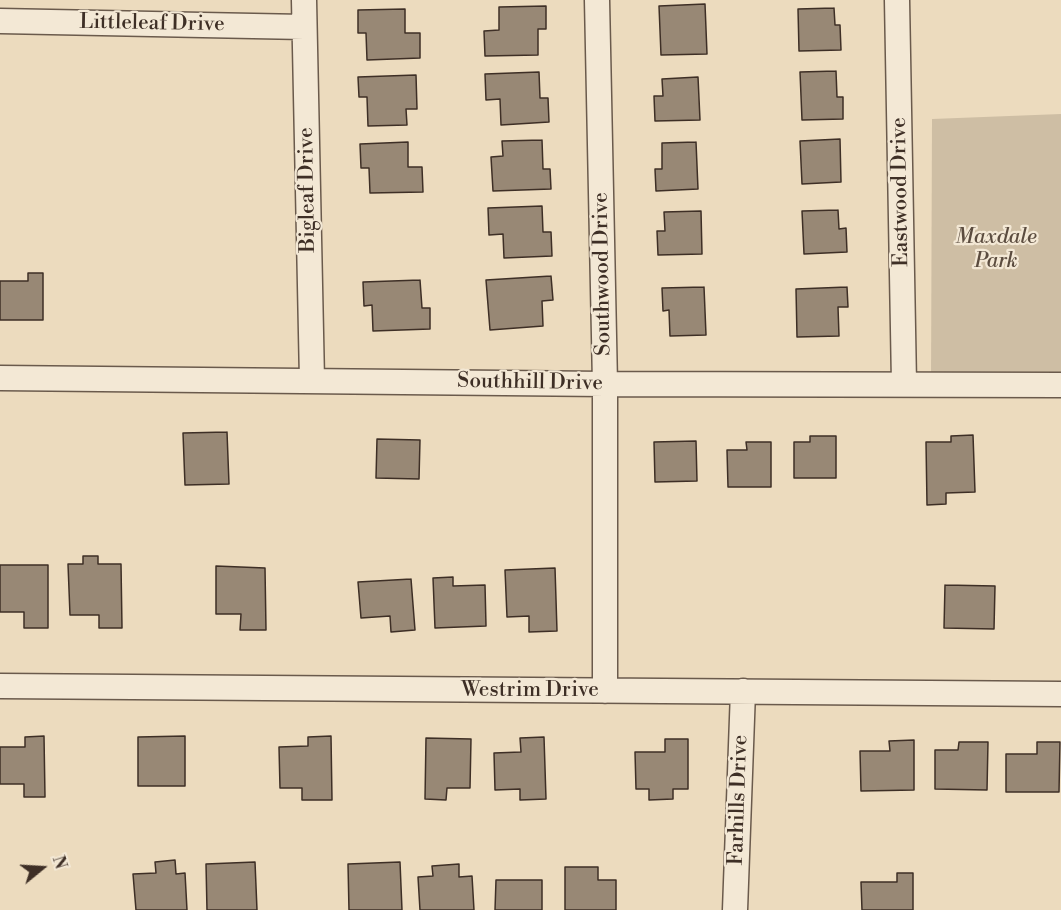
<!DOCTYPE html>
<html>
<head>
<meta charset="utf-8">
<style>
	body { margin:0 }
	#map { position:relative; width:1061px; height:910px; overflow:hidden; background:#ecdbbe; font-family:"Libre Bodoni",serif }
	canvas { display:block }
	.north { position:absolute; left:12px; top:838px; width:60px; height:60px; -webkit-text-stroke:4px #f3e8d5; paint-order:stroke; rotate:72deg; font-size:16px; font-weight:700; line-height:24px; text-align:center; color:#3e2f26 }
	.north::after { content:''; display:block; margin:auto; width:21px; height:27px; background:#3e2f26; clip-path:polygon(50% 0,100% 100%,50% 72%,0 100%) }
</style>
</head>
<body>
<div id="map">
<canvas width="1061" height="910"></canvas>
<div class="north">N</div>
</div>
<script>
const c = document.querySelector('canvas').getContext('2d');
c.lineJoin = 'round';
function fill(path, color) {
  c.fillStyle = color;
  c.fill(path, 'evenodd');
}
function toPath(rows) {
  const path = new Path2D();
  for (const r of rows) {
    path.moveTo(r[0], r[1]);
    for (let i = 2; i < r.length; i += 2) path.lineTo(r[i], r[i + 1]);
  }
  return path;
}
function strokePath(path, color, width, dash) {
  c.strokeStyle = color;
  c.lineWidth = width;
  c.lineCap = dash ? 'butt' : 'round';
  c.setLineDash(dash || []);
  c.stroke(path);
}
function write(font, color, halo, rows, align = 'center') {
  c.font = font + ' "Libre Bodoni",serif';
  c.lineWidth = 4.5;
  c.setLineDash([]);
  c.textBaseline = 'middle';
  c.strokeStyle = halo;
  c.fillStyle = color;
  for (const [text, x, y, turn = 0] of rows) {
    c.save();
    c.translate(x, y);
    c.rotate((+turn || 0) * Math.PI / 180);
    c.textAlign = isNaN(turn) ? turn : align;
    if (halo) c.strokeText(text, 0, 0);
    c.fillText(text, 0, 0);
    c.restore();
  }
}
const green = toPath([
	[1061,114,1061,381,931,384,932,119]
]);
const building = toPath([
	[705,4,707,54,661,55,659,6,705,4],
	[546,6,546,29,538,29,538,55,485,56,484,31,499,30,499,7,546,6],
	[834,8,835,25,840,25,841,50,799,51,798,9,834,8],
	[405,9,405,33,420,33,420,58,367,60,366,33,358,33,358,10,405,9],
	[836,71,837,97,843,97,843,119,802,120,800,72,836,71],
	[539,72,540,98,548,98,549,122,501,125,500,99,486,100,485,74,539,72],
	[416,75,417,109,406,109,407,125,368,126,367,97,359,97,358,77,416,75],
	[698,77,700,120,655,121,654,96,663,96,662,79,698,77],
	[840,139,841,182,802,184,800,141,840,139],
	[542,140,543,169,550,169,551,189,493,191,491,157,503,156,502,141,542,140],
	[408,142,408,167,422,167,423,192,370,193,369,168,361,168,360,144,408,142],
	[696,142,698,189,656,191,655,169,662,169,662,143,696,142],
	[542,206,543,232,551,232,552,256,504,258,503,234,489,235,488,208,542,206],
	[838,210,839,229,846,228,847,252,804,254,802,211,838,210],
	[701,211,702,254,658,255,657,231,665,231,664,212,701,211],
	[28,273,43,273,43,320,0,320,0,281,28,281,28,273],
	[551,276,553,300,542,301,543,326,490,330,486,280,551,276],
	[420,280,422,308,430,308,430,329,373,331,372,305,364,306,363,282,420,280],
	[704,287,706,335,670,336,669,310,663,311,662,288,704,287],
	[847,287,848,307,838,307,839,336,797,337,796,289,847,287],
	[227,432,229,484,185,485,183,433,227,432],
	[973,435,975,492,946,493,946,504,927,505,926,442,951,442,951,436,973,435],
	[810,436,836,436,836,478,794,478,794,442,810,442,810,436],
	[377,439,420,440,419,479,376,478,377,439],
	[696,441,697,481,655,482,654,442,696,441],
	[746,442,771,442,771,487,728,487,727,450,747,450,746,442],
	[83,556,98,556,98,564,121,564,122,628,99,628,99,615,70,615,68,564,83,564,83,556],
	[0,565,48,565,48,628,24,628,24,612,0,612,0,565],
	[216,566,265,568,266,630,240,630,241,614,216,614,216,566],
	[555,568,557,631,529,632,529,616,507,617,505,570,555,568],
	[453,577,453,586,485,585,486,626,435,628,433,578,453,577],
	[411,579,415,630,391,632,390,616,361,618,358,582,411,579],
	[945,585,995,586,994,629,944,628,945,585],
	[44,736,45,797,24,797,24,784,0,784,0,747,25,747,25,737,44,736],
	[185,736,185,786,138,786,138,737,185,736],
	[331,736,332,800,302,800,302,788,280,788,279,747,308,746,308,737,331,736],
	[544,737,546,799,520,800,520,789,495,790,494,753,521,752,520,738,544,737],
	[426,738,471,739,470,788,447,788,446,800,425,799,426,738],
	[665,739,688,739,688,789,673,789,673,799,649,800,649,789,636,789,635,752,665,752,665,739],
	[914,740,914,790,861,791,860,751,890,751,889,741,914,740],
	[959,742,988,742,987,790,935,789,935,750,958,750,959,742],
	[1037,742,1060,742,1059,792,1006,792,1006,754,1037,754,1037,742],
	[175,860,176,874,185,873,187,910,136,910,133,874,156,873,155,862,175,860],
	[255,862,257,910,207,910,206,864,255,862],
	[400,862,402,910,349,910,348,864,400,862],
	[459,864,459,877,472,876,474,910,420,910,418,877,433,876,432,866,459,864],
	[565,867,598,867,598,880,616,880,616,910,565,910,565,867],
	[897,873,913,873,913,910,862,910,861,882,897,882,897,873],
	[496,880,542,880,542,910,495,910,496,880]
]);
const minor = toPath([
	[304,0,312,380],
	[597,0,605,384,605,691],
	[897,0,904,383],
	[0,21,304,27],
	[0,378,605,384,1061,385],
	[0,686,1061,694],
	[735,910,743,691]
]);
const streetNames = [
	["Littleleaf Drive",152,24,1],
	["Bigleaf Drive",308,190,-91],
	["Eastwood Drive",901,192,-91],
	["Southwood Drive",603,274,-91],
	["Southhill Drive",530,383,1],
	["Westrim Drive",530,691],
	["Farhills Drive",739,800,-88]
];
const parkNames = [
	["Maxdale",996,238],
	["Park",996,262]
];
fill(green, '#cebea4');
fill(building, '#988875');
strokePath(building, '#3e2f26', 1.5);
strokePath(minor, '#6a5a4c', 27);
strokePath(minor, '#f3e8d5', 24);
write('21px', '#3e2f26', '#f3e8d5', streetNames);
write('italic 21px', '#5b4c3f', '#f3e8d5', parkNames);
</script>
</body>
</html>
